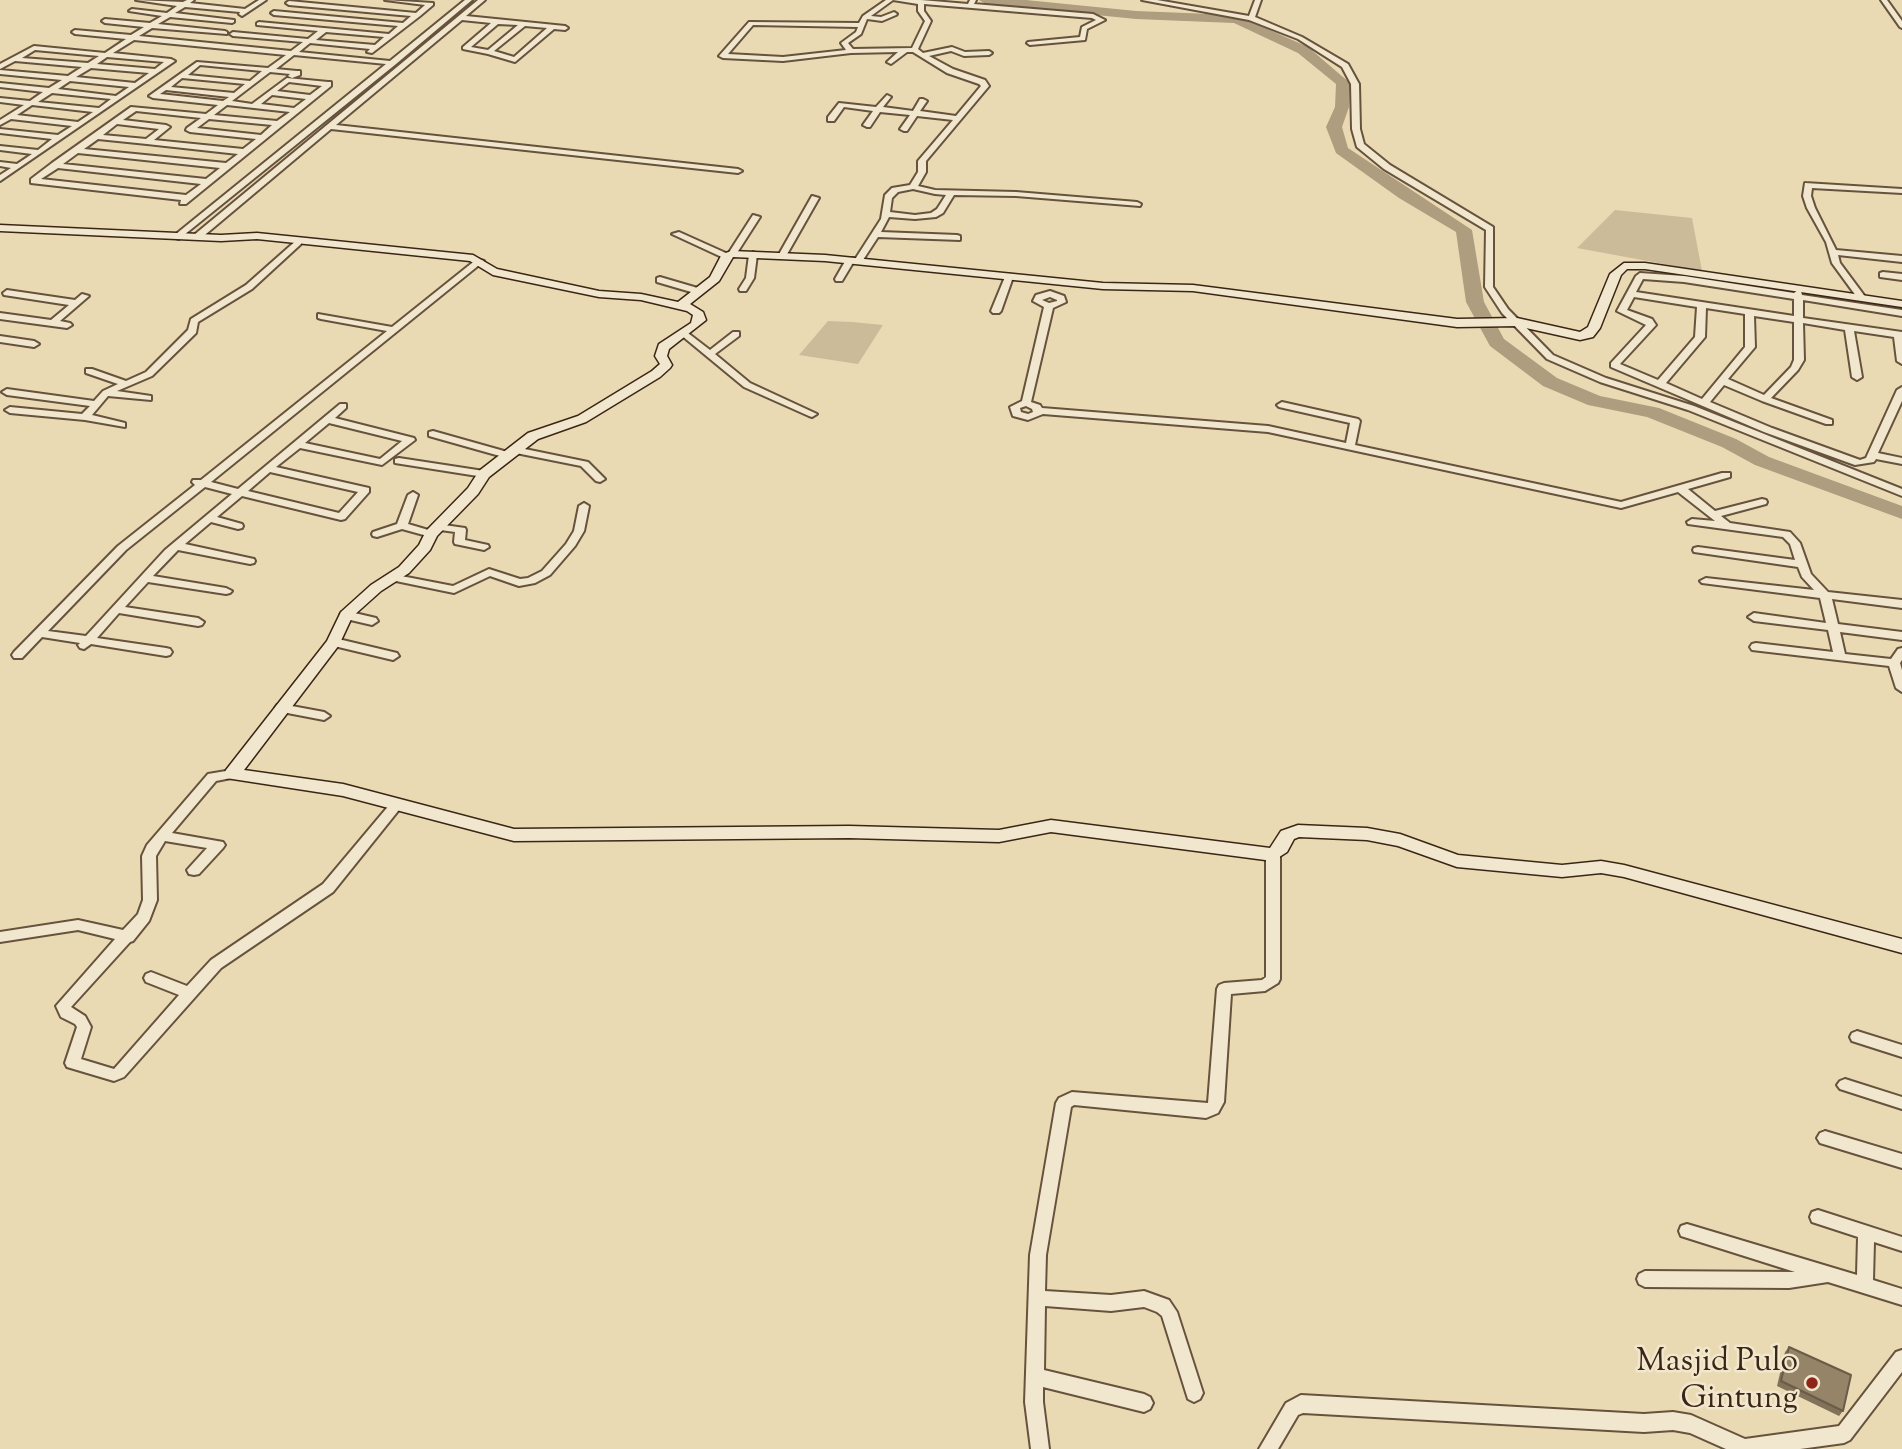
<!DOCTYPE html>
<html>
<head>
<meta charset="utf-8">
<style>
	body { margin:0 }
	canvas { display:block; background:#eadab3 }
</style>
</head>
<body>
<canvas width="1902" height="1449"></canvas>
<script>
const c = document.querySelector('canvas').getContext('2d');
c.lineJoin = 'round';
function fill(path, color) {
  c.fillStyle = color;
  c.fill(path, 'evenodd');
}
function toPath(rows) {
  const path = new Path2D();
  for (const r of rows) {
    path.moveTo(r[0], r[1]);
    for (let i = 2; i < r.length; i += 2) path.lineTo(r[i], r[i + 1]);
  }
  return path;
}
function strokePath(path, color, width, dash) {
  c.strokeStyle = color;
  c.lineWidth = width;
  c.lineCap = dash ? 'butt' : 'round';
  c.setLineDash(dash || []);
  c.stroke(path);
}
function write(font, color, halo, rows, align = 'center') {
  c.font = font + ' "Sorts Mill Goudy",serif';
  c.lineWidth = 5;
  c.setLineDash([]);
  c.textBaseline = 'middle';
  c.strokeStyle = halo;
  c.fillStyle = color;
  for (const [text, x, y, turn = 0] of rows) {
    c.save();
    c.translate(x, y);
    c.rotate((+turn || 0) * Math.PI / 180);
    c.textAlign = isNaN(turn) ? turn : align;
    if (halo) c.strokeText(text, 0, 0);
    c.fillText(text, 0, 0);
    c.restore();
  }
}
const green = toPath([
	[1615,210,1692,218,1702,271,1577,248],
	[828,321,852,322,883,325,858,364,799,355]
]);
const river = toPath([
	[979,0,1026,0,1136,11,1236,15,1308,47,1350,83,1349,107,1342,127,1348,148,1472,230,1484,302,1504,339,1557,378,1600,396,1659,408,1736,439,1769,457,1902,506,1902,519,1755,465,1722,447,1647,417,1588,405,1543,386,1490,346,1466,302,1456,232,1399,198,1336,153,1326,127,1335,107,1336,84,1298,53,1234,23,1136,19,986,4,979,0]
]);
const street = toPath([
	[136,0,183,2,187,0,194,0,190,3,245,9,259,0,266,0,242,16,239,14,240,12,185,7,175,13,234,20,234,22,232,23,170,17,158,24,225,31,227,32,227,34,152,28,139,36,291,51,303,42,233,36,230,34,233,32,308,39,318,31,257,25,257,23,259,22,389,34,398,26,274,15,271,13,274,11,403,23,411,16,289,5,286,3,289,1,416,13,425,5,385,0,433,3,433,5,420,16,372,53,367,52,370,49,310,43,299,52,390,61,465,0,472,0,396,64,179,239,176,238,176,234,386,64,294,55,276,69,297,71,300,71,300,75,292,78,288,76,290,74,270,72,232,101,252,104,287,78,328,82,331,82,331,86,186,204,180,204,181,200,31,183,31,179,52,163,131,107,206,114,218,105,153,98,149,96,197,62,268,68,286,55,134,40,113,53,171,59,175,61,0,181,0,175,11,168,0,166,0,162,17,164,32,154,0,150,0,146,38,150,52,139,0,133,0,129,58,135,72,126,11,119,0,125,0,120,24,105,0,102,0,98,30,101,43,92,0,87,0,83,49,88,62,80,0,74,0,70,68,76,82,67,15,61,0,69,0,64,34,46,105,53,126,39,75,34,72,32,75,30,131,35,144,27,105,23,102,21,105,19,150,23,162,16,129,11,132,9,167,13,177,6,136,0],
	[326,32,384,37,375,45,316,40,326,32],
	[35,50,99,56,88,63,22,58,35,50],
	[107,57,164,62,155,69,97,64,107,57],
	[200,65,262,71,250,81,188,75,200,65],
	[91,68,149,73,135,83,76,77,91,68],
	[182,78,245,84,234,93,171,87,182,78],
	[70,81,129,87,116,96,58,89,70,81],
	[289,82,322,86,310,95,277,91,289,82],
	[166,90,229,97,223,101,160,94,166,90],
	[52,93,111,99,99,108,38,102,52,93],
	[272,95,306,99,294,108,261,104,272,95],
	[32,105,93,112,78,122,17,115,32,105],
	[227,105,290,112,277,121,214,115,227,105],
	[136,111,201,118,187,128,186,130,190,132,256,139,243,149,154,140,170,127,166,125,123,120,136,111],
	[209,119,272,125,261,135,197,128,209,119],
	[117,124,159,129,146,139,103,135,117,124],
	[98,139,147,144,238,154,226,163,84,149,98,139],
	[78,153,220,168,206,179,63,164,78,153],
	[58,168,201,184,186,195,41,179,58,168],
	[478,0,485,0,466,16,565,26,568,28,565,30,554,29,515,62,488,54,463,49,463,47,491,23,462,20,336,125,738,169,742,171,738,173,331,129,200,239,194,239,194,235,478,0],
	[498,24,518,25,488,50,471,47,498,24],
	[525,26,547,28,514,57,494,51,525,26],
	[886,0,921,0,968,4,970,0,976,0,974,4,1093,14,1105,20,1087,29,1085,40,1030,45,1027,43,1028,42,1080,37,1082,27,1096,20,1092,18,924,4,924,11,931,21,918,49,923,53,952,47,965,52,989,51,992,53,989,55,964,56,951,51,929,56,953,69,985,80,989,86,926,161,926,172,918,186,935,190,1016,192,1137,202,1141,204,1140,206,1016,196,954,195,943,213,936,217,915,219,889,217,881,232,957,235,960,236,960,240,878,237,861,263,854,261,842,281,836,281,835,279,847,258,853,258,854,261,881,219,885,195,892,188,910,185,918,172,918,161,953,120,917,116,907,131,904,131,900,129,910,115,880,112,870,127,867,127,863,125,873,111,844,107,834,121,828,121,828,117,839,103,876,107,887,95,891,97,883,107,913,111,920,99,923,99,927,101,920,111,956,116,981,86,979,84,947,73,913,52,907,52,891,64,887,62,898,52,851,53,783,61,723,58,719,56,749,22,859,23,863,16,886,0],
	[893,0,918,4,918,11,925,21,912,48,853,49,848,43,861,34,867,19,882,21,896,15,897,14,894,12,881,17,871,16,893,0],
	[753,25,858,27,856,32,841,43,846,50,783,57,728,54,753,25],
	[913,189,935,194,946,195,937,209,931,213,915,215,890,212,892,198,898,192,913,189],
	[1142,0,1157,0,1249,16,1255,0,1261,0,1255,17,1302,37,1348,64,1359,84,1360,129,1364,144,1390,165,1493,227,1493,287,1508,309,1553,355,1606,378,1694,406,1902,489,1902,496,1688,410,1600,382,1547,359,1502,313,1485,287,1486,230,1384,169,1357,147,1352,129,1351,84,1342,67,1298,39,1249,20,1142,0],
	[1881,0,1887,0,1902,21,1902,28,1900,27,1881,0],
	[1805,183,1902,189,1902,193,1812,188,1811,196,1815,208,1836,250,1902,256,1902,262,1838,255,1840,263,1866,298,1865,300,1859,300,1832,263,1826,242,1807,208,1803,196,1805,183],
	[812,196,819,198,786,256,779,258,778,256,812,196],
	[753,215,760,217,735,256,726,259,672,234,679,232,728,254,753,215],
	[298,239,301,240,301,244,252,289,198,322,196,333,152,376,117,391,151,396,151,400,108,396,92,415,125,423,125,427,85,420,10,413,5,410,10,407,82,414,90,406,7,395,2,392,7,389,94,401,103,391,118,384,86,373,86,369,92,369,126,381,146,372,188,330,191,319,246,285,298,239],
	[753,252,757,255,754,278,746,291,740,291,739,289,746,278,749,255,753,252],
	[477,259,484,261,211,482,238,489,340,404,346,404,346,408,335,418,414,438,415,440,382,465,300,448,276,467,369,488,369,492,345,519,341,520,242,496,217,517,242,524,243,526,242,528,238,529,211,522,185,544,254,559,255,561,254,563,250,564,178,550,153,576,226,588,232,591,230,593,226,594,148,582,125,607,198,618,204,622,202,625,198,626,119,613,97,638,166,648,170,649,172,652,170,655,166,656,91,644,84,649,80,648,78,645,80,643,42,637,22,658,14,658,12,655,14,652,118,546,195,485,192,482,193,480,201,480,387,331,321,319,318,318,318,314,392,327,477,259],
	[329,423,402,441,380,459,305,443,329,423],
	[270,472,358,492,339,513,248,491,270,472],
	[205,487,232,494,165,550,86,636,48,631,126,550,205,487],
	[1883,272,1902,274,1902,280,1880,277,1880,273,1883,272],
	[1640,273,1684,276,1794,293,1798,290,1801,291,1802,295,1902,310,1902,316,1803,300,1803,318,1902,332,1902,364,1897,361,1894,337,1854,331,1862,377,1857,380,1852,377,1845,330,1803,323,1804,360,1798,370,1771,398,1832,420,1832,424,1826,424,1762,401,1724,385,1710,402,1772,428,1860,460,1866,458,1897,390,1902,387,1902,401,1878,453,1902,458,1902,464,1876,459,1874,462,1855,465,1764,432,1611,367,1611,363,1646,325,1617,311,1636,276,1640,273],
	[1643,279,1684,282,1794,299,1794,316,1636,292,1643,279],
	[1634,297,1697,307,1695,337,1658,380,1620,364,1656,325,1652,319,1627,310,1634,297],
	[1706,308,1745,314,1745,347,1702,399,1666,383,1705,337,1706,308],
	[1754,316,1794,322,1794,360,1791,367,1764,395,1728,379,1755,347,1754,316],
	[1009,274,1013,277,1001,311,999,313,993,313,991,311,1005,277,1009,274],
	[660,277,701,289,702,291,698,294,657,282,657,278,660,277],
	[7,290,75,300,82,294,89,296,60,321,70,323,72,325,67,328,0,319,0,313,51,320,69,305,4,295,3,293,7,290],
	[1050,291,1064,296,1066,302,1053,308,1031,402,1040,405,1042,408,1268,426,1346,443,1350,423,1279,407,1277,405,1282,402,1358,419,1360,421,1355,445,1621,502,1722,473,1730,473,1730,477,1688,489,1715,511,1762,499,1766,500,1767,502,1766,504,1721,516,1730,523,1790,532,1800,543,1811,574,1828,592,1902,600,1902,608,1832,599,1838,624,1902,632,1902,640,1840,632,1845,654,1891,659,1898,649,1902,648,1902,660,1900,663,1902,670,1902,692,1896,688,1889,666,1752,650,1750,647,1752,644,1756,643,1833,652,1828,630,1754,621,1748,617,1754,613,1826,623,1820,598,1702,583,1700,581,1706,578,1814,590,1802,577,1798,567,1694,552,1693,550,1694,548,1698,547,1795,560,1790,544,1783,537,1688,524,1687,522,1692,519,1715,521,1678,492,1621,508,1268,432,1043,414,1028,420,1013,416,1010,407,1022,401,1044,307,1033,301,1036,295,1050,291],
	[1050,297,1057,300,1057,301,1049,303,1042,300,1050,297],
	[1026,406,1032,409,1033,412,1028,414,1021,412,1020,408,1026,406],
	[684,330,710,350,733,332,739,332,739,336,715,354,750,383,817,414,812,417,809,416,744,387,681,335,679,333,684,330],
	[0,336,34,341,39,344,34,347,0,342,0,336],
	[433,431,511,453,512,455,507,458,429,436,429,432,433,431],
	[515,447,588,462,605,479,600,482,596,481,581,466,511,452,510,450,515,447],
	[399,458,484,471,489,474,484,477,395,463,395,459,399,458],
	[413,492,418,495,408,524,435,532,436,534,435,536,431,537,402,529,377,537,373,536,372,534,373,532,397,524,408,495,413,492],
	[584,503,589,506,584,531,575,546,550,575,535,583,519,586,490,576,454,593,391,580,385,577,391,574,453,586,489,569,520,579,528,578,542,571,566,544,574,531,579,506,584,503],
	[437,524,465,528,466,530,465,540,488,545,489,547,484,550,455,544,454,542,455,532,433,529,432,527,433,525,437,524],
	[346,611,376,618,378,621,372,625,342,618,340,615,342,612,346,611],
	[334,638,397,653,399,656,393,660,330,645,328,642,334,638],
	[281,704,324,712,330,716,324,720,277,711,275,708,277,705,281,704],
	[232,770,236,771,238,774,236,777,216,781,172,833,223,842,225,845,223,848,199,874,194,875,189,874,187,870,207,848,165,841,156,856,157,900,149,921,133,941,130,942,71,1007,85,1016,91,1027,81,1059,114,1069,179,995,146,982,144,978,146,974,151,972,187,986,211,960,323,884,391,803,396,801,401,803,402,806,333,892,221,968,124,1077,114,1081,67,1067,65,1063,77,1027,75,1024,61,1017,56,1006,115,939,78,930,0,942,0,932,78,920,123,930,138,914,143,900,142,856,147,845,208,774,232,770],
	[1273,850,1278,852,1280,855,1280,979,1278,983,1265,991,1231,994,1224,1102,1218,1113,1206,1118,1074,1105,1071,1107,1046,1255,1045,1291,1111,1295,1144,1291,1169,1300,1177,1312,1203,1393,1200,1399,1194,1402,1188,1399,1162,1316,1157,1312,1144,1307,1111,1311,1045,1306,1044,1370,1144,1394,1150,1397,1153,1403,1150,1409,1144,1412,1043,1387,1043,1402,1049,1449,1031,1449,1025,1402,1030,1255,1056,1103,1059,1098,1072,1092,1208,1103,1217,989,1219,985,1224,983,1262,980,1266,977,1266,855,1268,852,1273,850],
	[1857,1031,1902,1045,1902,1057,1852,1041,1850,1037,1852,1033,1857,1031],
	[1845,1079,1902,1097,1902,1109,1840,1089,1837,1085,1840,1081,1845,1079],
	[1825,1131,1902,1154,1902,1168,1820,1143,1817,1138,1820,1133,1825,1131],
	[1818,1210,1902,1237,1902,1251,1874,1242,1873,1280,1902,1289,1902,1305,1828,1282,1789,1288,1645,1287,1639,1284,1637,1279,1639,1274,1645,1271,1795,1272,1681,1236,1679,1231,1681,1226,1687,1224,1857,1275,1858,1237,1812,1222,1810,1217,1812,1212,1818,1210],
	[1902,1350,1902,1372,1850,1440,1844,1443,1800,1449,1726,1449,1690,1433,1673,1430,1644,1432,1303,1413,1298,1415,1278,1449,1259,1449,1286,1403,1301,1395,1644,1414,1673,1412,1691,1415,1745,1439,1839,1426,1896,1352,1902,1350]
]);
const secondary = toPath([
	[0,225,221,235,257,233,473,255,497,269,599,291,641,294,678,302,710,277,722,254,732,251,825,255,1103,283,1193,285,1457,319,1517,318,1580,332,1588,327,1610,274,1624,263,1645,263,1902,301,1902,307,1645,269,1627,269,1621,275,1600,328,1593,337,1580,340,1517,326,1457,327,1193,291,1103,289,825,261,733,257,719,281,690,304,703,312,706,320,669,349,667,356,672,365,670,368,660,377,586,422,538,439,489,477,478,494,437,536,430,550,409,573,381,591,352,617,339,645,244,770,343,784,514,829,849,826,999,830,1051,820,1270,848,1281,831,1298,825,1367,828,1400,834,1458,855,1562,865,1601,861,1624,865,1902,939,1902,953,1624,877,1601,873,1562,877,1457,867,1398,846,1367,840,1299,837,1294,839,1287,852,1273,861,1051,832,999,842,849,838,514,841,343,796,226,778,224,774,226,770,327,641,341,612,371,585,399,567,419,545,426,531,468,488,479,471,528,433,578,416,652,371,660,364,655,356,659,344,691,323,693,315,687,311,641,300,599,297,493,275,470,261,257,239,221,241,0,231,0,225]
]);
const wall = toPath([
	[1789,1347,1843,1411,1839,1416,1777,1386,1785,1352]
]);
const building = toPath([
	[1789,1347,1851,1375,1843,1411,1781,1381,1789,1347]
]);
const markers = [
	[1812,1383,7,"#8f2418"]
];
const nearPoinames = [
	["Masjid Pulo",1798,1365],
	["Gintung",1798,1402]
];
fill(green, '#ccbb98');
fill(river, '#ae9d7e');
strokePath(street, '#67533d', 4);
strokePath(secondary, '#3b2616', 3);
fill(street, '#f1e7ce');
fill(secondary, '#f1e7ce');
fill(wall, '#817259');
fill(building, '#968468');
strokePath(building, '#695c49', 2);
for (const [x, y, r, color] of markers) {
  const dot = new Path2D();
  dot.arc(x, y, r, 0, 2 * Math.PI);
  c.fillStyle = color;
  c.fill(dot);
  strokePath(dot, '#f1e7ce', 2.5);
}
write('32px', '#3b2616', '#f1e7ce', nearPoinames, 'right');
</script>
</body>
</html>
